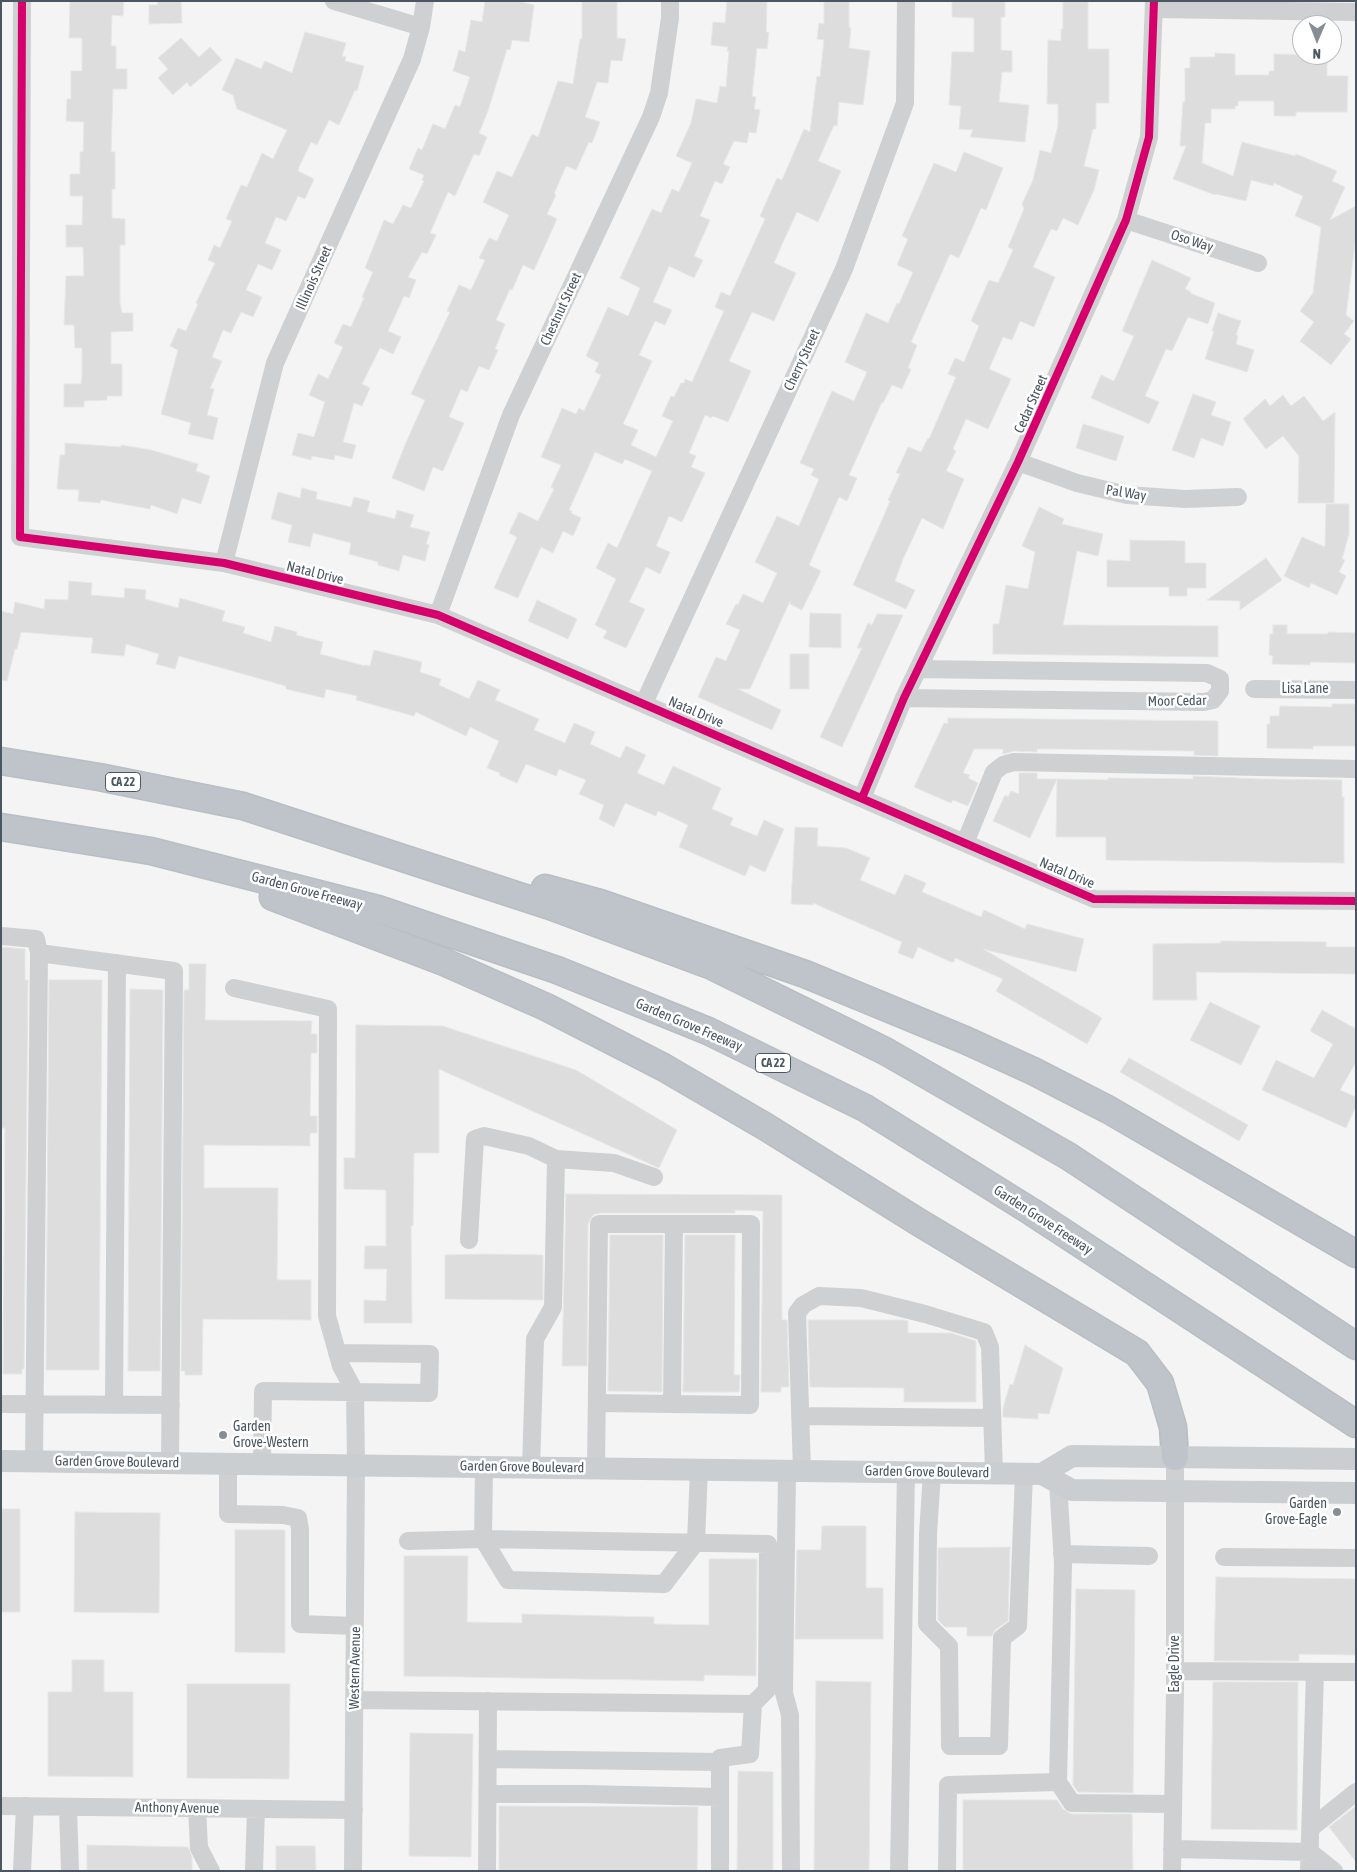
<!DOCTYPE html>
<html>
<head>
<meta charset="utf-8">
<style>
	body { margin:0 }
	#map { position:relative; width:1357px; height:1872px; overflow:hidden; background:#f4f4f4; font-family:"Asap Condensed",sans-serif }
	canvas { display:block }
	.frame { position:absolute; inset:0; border:2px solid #4a5661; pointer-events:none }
	.north { position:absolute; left:1292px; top:15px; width:50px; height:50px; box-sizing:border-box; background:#fff; border:1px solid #b7bbc0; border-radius:50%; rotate:181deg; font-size:14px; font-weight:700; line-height:20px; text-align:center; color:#4a5661 }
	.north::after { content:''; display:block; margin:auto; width:18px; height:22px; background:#868d94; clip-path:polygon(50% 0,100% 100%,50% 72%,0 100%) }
</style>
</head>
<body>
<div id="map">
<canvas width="1357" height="1872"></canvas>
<div class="frame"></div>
<div class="north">N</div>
</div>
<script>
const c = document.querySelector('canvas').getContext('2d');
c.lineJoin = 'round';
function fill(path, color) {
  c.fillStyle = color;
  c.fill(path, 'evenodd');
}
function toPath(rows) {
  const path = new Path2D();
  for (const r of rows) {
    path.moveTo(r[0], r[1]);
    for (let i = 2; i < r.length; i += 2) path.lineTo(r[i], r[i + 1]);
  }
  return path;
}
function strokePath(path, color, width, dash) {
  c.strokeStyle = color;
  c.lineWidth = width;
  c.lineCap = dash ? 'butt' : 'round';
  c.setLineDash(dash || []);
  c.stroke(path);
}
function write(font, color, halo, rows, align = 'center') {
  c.font = font + ' "Asap Condensed",sans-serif';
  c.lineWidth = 5;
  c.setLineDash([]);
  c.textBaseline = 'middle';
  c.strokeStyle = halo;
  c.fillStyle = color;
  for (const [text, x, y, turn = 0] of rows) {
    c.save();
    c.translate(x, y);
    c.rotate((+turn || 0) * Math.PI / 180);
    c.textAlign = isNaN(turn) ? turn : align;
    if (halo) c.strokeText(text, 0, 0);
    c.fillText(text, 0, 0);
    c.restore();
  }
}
const building = toPath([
	[70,1,124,1,123,16,112,15,111,46,116,46,116,69,127,69,127,89,113,89,111,152,115,152,115,189,112,189,112,218,125,219,125,245,120,245,120,303,122,313,133,313,133,331,111,332,111,364,122,364,122,396,107,396,107,400,84,401,84,407,64,407,64,384,81,384,82,376,82,348,75,348,74,325,64,325,66,276,84,276,83,247,66,247,66,225,82,225,83,196,70,196,70,174,80,174,80,152,83,152,84,122,66,121,67,99,71,99,71,71,82,71,82,38,69,38,70,1],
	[157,1,181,1,182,23,149,24,149,5,158,5,157,1],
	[485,1,517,1,534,5,529,42,512,40,510,50,507,49,488,111,479,133,487,137,479,156,474,154,455,196,448,192,430,233,436,235,427,254,422,252,408,277,416,280,409,298,404,296,388,331,401,337,393,354,380,348,362,384,370,388,362,406,354,403,343,442,356,445,352,459,335,455,334,460,312,456,311,460,292,455,298,433,314,437,325,402,309,395,318,374,328,379,343,347,334,343,343,324,351,327,364,298,362,297,373,272,365,268,384,220,393,224,403,205,411,208,424,181,422,180,424,175,409,169,418,148,422,150,433,124,445,129,455,105,460,107,470,77,453,71,459,50,465,52,471,20,482,22,485,1],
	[582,1,617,1,617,38,626,39,622,61,611,60,608,83,597,82,585,117,600,122,592,143,589,142,576,170,566,166,554,194,556,195,547,214,557,219,534,270,523,265,512,290,510,289,496,320,505,324,495,349,498,350,489,370,479,366,467,392,461,389,449,417,464,423,443,471,433,467,424,491,392,478,405,445,425,400,411,394,450,312,447,311,459,285,471,290,485,260,479,258,489,238,497,241,509,215,483,202,497,171,512,177,532,134,538,137,558,81,573,84,580,39,582,39,582,1],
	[727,1,767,1,766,32,769,32,767,49,757,48,752,96,756,97,754,109,760,110,756,133,749,132,747,143,734,141,723,164,730,167,722,184,715,181,700,216,710,220,694,256,703,260,694,278,669,266,653,302,672,310,665,325,655,321,639,355,652,361,623,424,638,430,631,445,656,457,673,421,662,416,671,396,674,397,681,383,684,383,685,379,692,382,724,311,715,307,721,292,730,296,765,219,760,216,777,178,782,180,804,129,810,132,817,76,820,77,824,40,817,39,819,23,824,24,824,1,849,1,849,27,851,28,849,48,870,51,863,105,839,102,837,126,834,125,818,161,841,171,818,222,797,212,783,242,774,263,796,273,774,321,752,312,729,361,751,371,728,422,713,416,711,418,705,415,689,453,696,456,691,467,705,473,682,522,669,516,656,546,670,552,660,574,646,567,629,602,645,609,626,648,603,638,607,631,595,625,616,579,596,568,608,543,617,548,652,471,625,459,622,464,595,452,569,510,572,511,571,513,581,518,573,536,563,531,553,553,541,547,518,598,494,588,517,537,509,533,519,512,538,521,554,489,551,487,561,465,541,457,562,408,576,414,579,408,584,411,601,375,595,372,599,363,586,356,608,307,628,316,640,288,620,278,638,239,652,209,661,213,672,189,679,192,692,163,676,156,691,123,696,99,717,103,720,86,726,87,729,51,727,51,728,47,711,45,713,22,725,23,727,1],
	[952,1,1005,1,1005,17,1001,17,1001,50,1012,51,1012,72,1002,72,999,102,1029,105,1025,142,970,137,973,130,959,129,961,106,949,105,952,52,974,52,974,18,952,17,952,1],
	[1063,1,1088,1,1088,49,1109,49,1109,103,1096,103,1096,129,1093,129,1084,166,1099,170,1094,190,1078,225,1063,218,1057,231,1051,229,1033,267,1055,277,1034,327,1020,321,1012,340,1003,337,989,369,1011,379,988,429,966,419,953,449,956,451,946,471,964,479,943,529,922,518,903,559,895,581,915,590,906,609,853,585,882,520,890,501,888,500,900,474,896,473,908,447,921,452,928,438,929,439,956,377,948,374,955,358,964,362,979,326,971,321,989,280,998,283,1013,250,1008,247,1024,209,1022,204,1033,180,1040,150,1051,153,1058,126,1058,104,1047,104,1048,40,1061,41,1061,29,1063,29,1063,1],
	[305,32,346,43,342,56,346,57,345,61,364,66,357,91,355,90,339,125,329,120,317,145,311,142,299,167,298,171,314,179,305,199,298,196,286,221,276,217,265,243,281,250,272,270,258,264,246,290,262,297,253,317,241,312,231,333,223,330,212,357,222,361,210,388,214,389,207,415,218,418,213,440,188,434,191,423,161,414,178,350,170,346,178,328,186,331,198,304,196,303,215,263,208,260,214,245,220,248,232,221,226,219,241,185,247,187,262,153,273,159,287,130,237,109,233,95,222,90,236,58,261,69,265,61,292,73,305,32],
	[181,38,199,57,210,47,222,60,190,87,187,82,173,95,158,78,168,69,158,58,181,38],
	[1215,53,1235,54,1235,75,1269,75,1269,71,1274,71,1274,54,1327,55,1327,76,1348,76,1347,112,1296,112,1296,116,1274,116,1274,101,1238,101,1238,106,1235,106,1235,109,1211,109,1211,123,1205,123,1202,163,1233,176,1242,142,1295,156,1296,154,1337,171,1332,181,1345,187,1330,220,1356,206,1356,236,1346,315,1354,321,1344,334,1351,339,1331,365,1300,341,1314,322,1300,311,1313,293,1321,227,1295,216,1303,196,1274,183,1273,186,1251,180,1246,201,1216,194,1215,195,1173,179,1186,146,1180,146,1183,102,1185,102,1185,68,1190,68,1190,57,1215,57,1215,53],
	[964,152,1003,168,986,210,981,208,959,258,950,254,911,342,917,345,908,368,911,369,902,389,892,385,883,403,882,402,849,475,857,478,847,501,839,497,809,565,821,571,802,610,790,604,790,601,750,689,738,689,781,710,772,730,698,697,716,657,726,661,740,630,726,624,736,604,738,605,743,594,763,603,777,573,755,562,777,516,799,526,819,479,811,475,814,469,800,463,832,391,854,401,867,372,845,362,866,313,888,323,897,303,899,304,913,272,897,265,908,239,902,236,934,163,956,172,964,152],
	[1152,260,1191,278,1185,289,1191,292,1190,293,1215,303,1208,324,1188,317,1172,351,1166,349,1145,396,1159,402,1149,424,1091,398,1101,375,1114,381,1134,336,1122,331,1152,260],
	[1218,313,1241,321,1236,335,1238,336,1236,344,1254,350,1247,372,1205,359,1214,331,1212,331,1218,313],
	[1193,394,1216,402,1211,415,1231,422,1223,446,1201,438,1194,458,1172,450,1193,394],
	[1283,395,1291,406,1304,396,1323,421,1335,412,1334,503,1298,503,1299,456,1283,436,1266,449,1243,419,1265,399,1270,406,1283,395],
	[1083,424,1124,436,1116,461,1076,448,1083,424],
	[65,443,121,447,121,445,151,450,198,464,196,471,210,476,201,504,182,498,177,514,151,505,150,509,101,500,100,503,78,501,79,490,57,489,60,455,65,455,65,443],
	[302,488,317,492,316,499,351,507,354,497,370,501,367,512,395,519,397,510,414,515,410,527,430,532,426,544,429,545,425,561,403,555,399,571,378,565,378,562,349,554,351,543,313,533,310,547,288,542,292,525,271,519,278,492,300,498,302,488],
	[1326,504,1349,504,1349,534,1342,559,1345,560,1339,572,1346,576,1337,595,1311,583,1309,588,1284,576,1302,537,1325,547,1326,504],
	[1039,507,1064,519,1062,524,1103,534,1098,556,1077,551,1063,625,1218,626,1218,657,993,654,993,624,999,624,1006,585,1028,589,1035,552,1022,546,1039,507],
	[1130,540,1185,541,1185,563,1206,563,1206,588,1187,588,1187,596,1169,596,1169,587,1107,587,1107,560,1130,561,1130,540],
	[1266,558,1282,580,1240,610,1240,601,1207,600,1266,558],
	[69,581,92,583,91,595,124,598,125,588,146,590,145,599,178,608,180,598,225,611,222,621,245,627,243,633,271,642,275,626,297,632,296,635,323,642,320,654,365,666,365,665,370,666,374,650,422,662,420,672,441,679,439,685,469,699,478,680,500,690,495,700,539,719,534,730,565,743,574,723,595,732,590,744,620,758,626,746,646,755,637,773,664,785,673,766,721,788,712,809,733,818,730,825,757,836,764,820,784,829,765,872,750,865,745,876,679,847,688,825,658,811,656,816,625,803,614,827,599,819,604,805,579,794,586,780,559,769,556,776,526,764,517,783,499,775,500,773,487,768,499,741,470,727,466,736,416,712,414,716,356,700,357,696,326,689,324,698,286,689,286,686,179,656,175,669,156,664,159,654,126,644,124,656,91,653,93,638,21,632,17,649,15,649,7,681,1,680,1,611,13,614,15,602,44,609,45,599,68,600,69,581],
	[537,600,577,619,568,639,528,621,537,600],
	[810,613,841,614,841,648,809,647,810,613],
	[877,614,903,615,842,747,820,737,862,648,857,648,868,623,872,625,877,614],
	[1273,625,1287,625,1287,634,1328,634,1328,632,1356,633,1356,663,1310,662,1310,665,1272,664,1273,656,1269,655,1270,634,1273,634,1273,625],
	[790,654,809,654,809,689,790,689,790,654],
	[1332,704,1356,704,1356,746,1313,746,1313,749,1267,748,1267,724,1270,724,1270,716,1279,716,1280,706,1332,707,1332,704],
	[948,718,1218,721,1218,756,1194,755,1194,751,1061,749,1037,749,1037,752,1014,751,1003,754,1003,749,974,749,963,773,970,775,968,778,978,783,968,806,953,800,951,803,914,787,944,723,948,724,948,718],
	[1019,773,1037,773,1037,779,1057,779,1030,838,993,821,1005,795,1008,797,1011,791,1019,794,1019,773],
	[1193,776,1258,779,1342,780,1342,797,1344,797,1344,863,1106,860,1106,837,1056,837,1057,779,1108,780,1108,778,1193,779,1193,776],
	[795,827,818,828,817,846,846,848,870,858,860,880,895,895,905,874,926,883,922,892,981,917,984,910,1025,929,1027,924,1084,939,1076,972,983,949,1102,1018,1087,1044,996,991,1003,979,955,958,954,962,951,962,918,947,913,959,898,953,902,942,813,903,813,905,791,904,795,827],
	[1221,941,1326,942,1326,947,1356,947,1356,974,1196,972,1197,1000,1153,1000,1153,944,1221,943,1221,941],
	[1,947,25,949,25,980,28,980,24,1369,22,1369,22,1374,3,1374,5,1128,1,1128,1,947],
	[189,964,206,964,205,1020,312,1021,311,1034,317,1034,317,1053,311,1053,310,1116,317,1116,317,1133,310,1133,310,1146,204,1145,204,1188,278,1188,277,1280,311,1280,311,1320,203,1319,202,1375,185,1375,185,1371,181,1371,184,990,189,990,189,964],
	[49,980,102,980,99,1370,46,1370,49,980],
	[130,989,163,990,160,1371,128,1371,130,989],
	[1210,1002,1260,1026,1241,1065,1190,1040,1210,1002],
	[1322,1010,1356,1029,1356,1062,1340,1090,1356,1097,1356,1106,1346,1128,1262,1090,1276,1060,1314,1078,1333,1044,1310,1031,1322,1010],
	[356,1025,443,1026,576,1070,677,1130,659,1168,439,1069,439,1153,414,1153,413,1226,411,1226,412,1323,364,1323,364,1300,386,1301,387,1269,364,1269,365,1246,386,1246,386,1190,344,1189,344,1158,355,1158,356,1025],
	[1129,1058,1248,1125,1239,1141,1120,1072,1129,1058],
	[566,1194,782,1195,782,1320,787,1320,789,1387,781,1387,781,1392,761,1392,763,1211,735,1210,735,1213,599,1213,593,1215,588,1224,587,1366,562,1366,566,1194],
	[610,1235,663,1235,662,1392,608,1391,610,1235],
	[685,1235,735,1235,734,1375,740,1375,739,1392,683,1392,685,1235],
	[486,1254,543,1255,543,1300,445,1299,445,1255,486,1254],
	[808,1320,904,1320,908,1321,908,1333,951,1333,976,1341,976,1402,904,1402,904,1388,810,1387,808,1320],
	[1025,1345,1063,1368,1049,1414,1038,1413,1038,1419,1003,1417,1003,1408,1010,1384,1013,1385,1025,1345],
	[1,1509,20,1509,20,1612,1,1612,1,1509],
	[75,1512,160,1513,159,1613,74,1612,75,1512],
	[822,1526,866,1526,866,1588,883,1588,883,1639,795,1639,797,1550,821,1550,822,1526],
	[235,1530,285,1530,285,1653,235,1652,235,1530],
	[1010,1547,1008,1621,995,1630,992,1636,967,1636,967,1627,945,1627,938,1620,938,1548,1010,1547],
	[404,1556,468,1556,467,1622,522,1623,522,1614,654,1617,654,1624,709,1625,709,1559,757,1559,756,1676,704,1675,704,1681,404,1676,404,1556],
	[1216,1577,1356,1579,1356,1655,1299,1654,1299,1661,1214,1661,1216,1577],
	[1076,1589,1135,1590,1133,1793,1078,1792,1073,1785,1076,1589],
	[72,1660,104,1660,104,1692,133,1692,133,1777,48,1776,48,1692,72,1692,72,1660],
	[816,1681,871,1682,869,1871,814,1871,816,1681],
	[1213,1682,1298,1682,1297,1830,1211,1829,1213,1682],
	[187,1684,290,1684,289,1779,187,1778,187,1684],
	[410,1733,473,1734,471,1857,409,1856,410,1733],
	[738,1771,773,1772,773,1871,737,1871,738,1771],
	[963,1800,1057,1800,1063,1809,1071,1814,1132,1814,1133,1871,963,1871,963,1800],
	[499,1806,698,1807,697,1871,499,1871,499,1806],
	[1356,1806,1356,1862,1329,1827,1356,1806],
	[87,1845,188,1847,192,1857,192,1871,87,1871,87,1845],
	[276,1846,315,1846,316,1871,276,1871,276,1846]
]);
const minor = toPath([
	[22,1,20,537,224,563,438,615,1094,899,1356,901],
	[334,1,421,27],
	[1154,9,1356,12],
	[1126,220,1258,263],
	[1018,462,1077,483,1127,495,1185,499,1238,497],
	[224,563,275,363,412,59,421,27,425,1],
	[438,615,511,415,651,117,659,93,670,18,670,1],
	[1254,689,1356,690],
	[904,698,1204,702,1213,700,1220,691,1220,679,1207,673,918,669],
	[644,703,844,269,905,103,906,1],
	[862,798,904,698,1018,462,1126,220,1149,137,1154,1],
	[965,843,994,772,1003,765,1014,762,1356,769],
	[1,936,36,939,39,953],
	[234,988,328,1009,327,1316,341,1366,355,1392,356,1465,353,1871],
	[469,1240,475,1139,484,1136,529,1146,556,1159,614,1163,654,1177],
	[1,1404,171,1405],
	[672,1404,674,1224],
	[114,1405,117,963],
	[800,1416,992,1418],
	[34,1461,39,953,174,971,170,1463],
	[228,1463,228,1514,283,1515,298,1518,300,1529,300,1624,355,1626],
	[262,1464,263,1391,429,1393,430,1354,337,1353],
	[484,1467,483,1539,508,1580,664,1584,696,1542,699,1469],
	[531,1468,535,1339,553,1307,556,1159],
	[596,1468,599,1224,751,1224,750,1405,597,1403],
	[787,1471,784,1693,790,1715,791,1871],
	[802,1471,797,1313,803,1305,819,1296,861,1298,925,1314,984,1332,990,1347,994,1473],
	[932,1473,928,1534,927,1624,949,1646,950,1746,999,1746,1002,1638,1018,1626,1024,1474],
	[1062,1554,1149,1556],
	[1224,1557,1356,1558],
	[1175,1671,1356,1672],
	[355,1700,753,1704,767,1690,768,1544,483,1539,408,1541],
	[488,1759,720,1762],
	[1058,1782,1072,1803,1173,1804],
	[488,1794,584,1794,720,1797],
	[1,1806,354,1810],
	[68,1807,70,1871],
	[197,1808,199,1848,211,1871],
	[1311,1828,1356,1792],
	[1172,1849,1310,1852,1334,1871],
	[22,1871,25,1806],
	[254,1871,256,1809],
	[487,1871,488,1701],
	[720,1871,720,1758,750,1754,753,1704],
	[899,1871,906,1472],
	[947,1871,948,1785,1058,1782,1063,1564,1058,1482],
	[1172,1871,1175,1693,1175,1457],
	[1309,1871,1315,1672]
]);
const major = toPath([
	[1,1461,1042,1474,1072,1490,1356,1493],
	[1042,1474,1072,1456,1356,1459]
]);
const highway = toPath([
	[1,761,99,777,243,806,550,906,712,966,885,1051,1068,1156,1356,1346],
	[1,827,151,851,378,909,557,970,708,1031,865,1108,1032,1212,1356,1424],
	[545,888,600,903,805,974,965,1040,1033,1071,1109,1110,1356,1254],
	[273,897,444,962,546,1007,663,1067,766,1127,920,1223,1137,1353,1160,1383,1173,1427,1175,1457]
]);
const cycleway = toPath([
	[22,1,20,537,224,563,438,615,1094,899,1356,901],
	[862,798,904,698,1018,462,1126,220,1149,137,1154,1]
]);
const markers = [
	[223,1435,5,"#868d94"],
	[1337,1512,5,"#868d94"]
];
const shields = [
	[123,782,35],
	[773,1063,35]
];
const shieldNames = [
	["CA 22",123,782],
	["CA 22",773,1063]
];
const streetNames = [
	["Oso Way",1192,241,18],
	["Illinois Street",314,278,-66],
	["Chestnut Street",561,309,-65],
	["Cherry Street",802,360,-65],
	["Cedar Street",1031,404,-66],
	["Pal Way",1126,493,9],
	["Natal Drive",315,573,14],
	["Lisa Lane",1305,689],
	["Moor Cedar",1177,701,-1],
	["Natal Drive",696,712,23],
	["Natal Drive",1067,873,23],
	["Garden Grove Freeway",307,891,15],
	["Garden Grove Freeway",689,1025,23],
	["Garden Grove Freeway",1043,1220,33],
	["Garden Grove Boulevard",117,1462,1],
	["Garden Grove Boulevard",522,1467,1],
	["Garden Grove Boulevard",927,1472,1],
	["Eagle Drive",1175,1664,-90],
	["Western Avenue",355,1668,-89],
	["Anthony Avenue",177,1808,1]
];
const poiNames = [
	["Garden",233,1427],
	["Grove-Western",233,1443],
	["Garden",1327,1504,"right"],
	["Grove-Eagle",1327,1520,"right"]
];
fill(building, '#ddddde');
strokePath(building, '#e5e6e7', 1);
strokePath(highway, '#b9bec3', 29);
strokePath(minor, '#ced0d2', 18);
strokePath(major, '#caced1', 22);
strokePath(highway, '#bec4c9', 26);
strokePath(cycleway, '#d6006c', 8);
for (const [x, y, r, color] of markers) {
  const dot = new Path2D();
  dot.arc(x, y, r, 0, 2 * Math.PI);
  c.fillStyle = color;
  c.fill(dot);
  strokePath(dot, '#fff', 2);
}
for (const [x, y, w] of shields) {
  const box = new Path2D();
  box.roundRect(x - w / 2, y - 9.5, w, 19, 4);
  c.fillStyle = '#fff';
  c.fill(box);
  strokePath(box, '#4a5661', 1);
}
write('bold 12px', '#4a5661', null, shieldNames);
write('14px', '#4a5661', '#fff', streetNames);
write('14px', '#4a5661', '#fff', poiNames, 'left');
</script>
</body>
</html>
